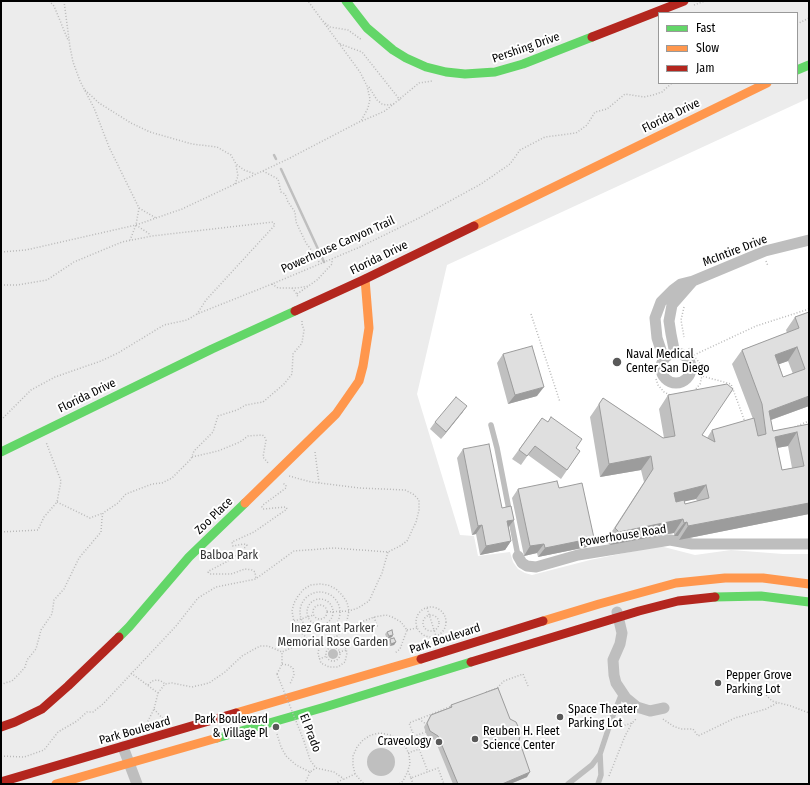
<!DOCTYPE html>
<html>
<head>
<meta charset="utf-8">
<style>
	body { margin:0 }
	#map { position:relative; width:810px; height:785px; overflow:hidden; background:#fff; font-family:"Fira Sans Condensed",sans-serif }
	canvas { display:block }
	.frame { position:absolute; inset:0; border:2px solid #000; pointer-events:none }
	.legend { position:absolute; left:658px; top:12px; width:140px; height:72px; box-sizing:border-box; background:#fff; border:1px solid #999; margin:0; padding:5px 7px; list-style:none; font-size:12px; color:#000 }
	.legend li { display:flex; align-items:center; gap:8px; height:20px }
	.legend b { width:20px; border:1px solid #999 }
</style>
</head>
<body>
<div id="map">
<canvas width="810" height="785"></canvas>
<div class="frame"></div>
<ul class="legend">
<li><b style="height:5px;background:#63d668"></b>Fast</li>
<li><b style="height:5px;background:#ff974d"></b>Slow</li>
<li><b style="height:5px;background:#b3261e"></b>Jam</li>
</ul>
</div>
<script>
const c = document.querySelector('canvas').getContext('2d');
c.lineJoin = 'round';
function fill(path, color) {
  c.fillStyle = color;
  c.fill(path, 'evenodd');
}
function toPath(rows) {
  const path = new Path2D();
  for (const r of rows) {
    if (r.length === 3) {
      path.moveTo(r[0] + r[2], r[1]);
      path.arc(r[0], r[1], r[2], 0, 2 * Math.PI);
      continue;
    }
    path.moveTo(r[0], r[1]);
    for (let i = 2; i < r.length; i += 2) path.lineTo(r[i], r[i + 1]);
  }
  return path;
}
function strokePath(path, color, width, dash) {
  c.strokeStyle = color;
  c.lineWidth = width;
  c.lineCap = dash ? 'butt' : 'round';
  c.setLineDash(dash || []);
  c.stroke(path);
}
function write(font, color, halo, rows, align = 'center') {
  c.font = font + ' "Fira Sans Condensed",sans-serif';
  c.lineWidth = 4;
  c.setLineDash([]);
  c.textBaseline = 'middle';
  c.strokeStyle = halo;
  c.fillStyle = color;
  for (const [text, x, y, turn = 0] of rows) {
    c.save();
    c.translate(x, y);
    c.rotate((+turn || 0) * Math.PI / 180);
    c.textAlign = isNaN(turn) ? turn : align;
    if (halo) c.strokeText(text, 0, 0);
    c.fillText(text, 0, 0);
    c.restore();
  }
}
const green = toPath([
	[1,1,809,1,809,98,447,265,417,394,460,535,474,536,478,556,510,552,513,562,518,569,525,573,532,575,590,560,660,546,695,555,731,550,783,554,809,554,809,784,1,784],
	[659,13,797,13,797,83,659,83]
]);
const water = toPath([
	[333,654,5],
	[381,762,14]
]);
const stream = toPath([
	[274,155,276,159],
	[281,169,324,262]
]);
const path = toPath([
	[49,1,54,6,68,40],
	[64,1,70,47,73,62,80,81,94,108,109,147,139,208,136,225,130,240],
	[694,5,705,1],
	[323,21,330,27,348,30,362,40],
	[797,24,809,18],
	[340,44,362,52,400,100],
	[369,87,377,100,382,104,387,105,394,104],
	[85,90,99,103,131,123,150,132,192,144,217,147,231,155,236,164,244,170,255,174],
	[362,121,385,111,419,83,432,81],
	[263,171,278,179,281,192,285,194,288,202,295,212,296,222,306,243,315,255,320,264],
	[235,184,238,176,236,165],
	[139,208,156,218],
	[136,225,151,235],
	[1,252,26,250,136,225,182,209,288,159,361,121,368,108,370,99,367,86,360,72,308,1],
	[766,261,768,266],
	[272,284,278,288,297,288,309,286],
	[1,285,17,285,47,280,74,262,122,242,152,236,273,222,275,225,206,300,197,314],
	[292,288,296,293,298,297],
	[297,294,317,280,332,264,332,259],
	[684,307,681,320,684,337],
	[531,314,560,402],
	[689,348,692,354,699,362,702,370,702,376,731,384,745,422],
	[647,352,652,350],
	[694,355,756,326,809,309],
	[656,379,658,385,664,392,672,396],
	[694,391,700,384,702,376],
	[1,420,31,390,55,377,101,361,118,353,164,325,187,320,197,314,272,284,360,247,417,219,481,184,510,164,520,150,545,137,576,133,587,125,595,112,607,109,625,94,644,97,653,95,662,92,672,83],
	[792,428,809,421],
	[315,452,319,483],
	[192,457,218,451,240,442,248,436,262,435,264,436,266,440,263,457,269,464],
	[57,502,90,518,103,513],
	[1,532,38,530,44,517,57,502,61,481,46,442],
	[257,578,294,551,334,548,388,552,400,546,407,541,416,522,419,510,419,500,413,494,405,490,360,488,311,482,289,476],
	[320,612,20],
	[320,612,13],
	[320,612,7],
	[431,622,15],
	[427,608,436,636],
	[327,612,349,611,358,608,369,601,382,573,388,552],
	[431,623,8],
	[374,617,378,628],
	[294,621,314,615],
	[346,625,354,625,374,617,386,615,392,617,401,622,407,630,400,649,395,653],
	[407,630,417,628],
	[320,641,318,654,321,663,329,667,338,667,345,662,347,653,345,645,337,636],
	[333,654,7],
	[339,652,347,650],
	[319,659,327,656],
	[282,664,288,665,293,668,294,675,290,684],
	[131,673,158,693,154,709,145,727],
	[277,674,282,664,282,652,309,640,320,641,330,639,337,636,346,625,349,611,347,602,342,595,336,589,328,585,320,584,311,585,304,589,298,596,294,603,292,611,295,627,309,640],
	[1,685,5,683,12,681,20,673,25,667,27,660,36,649,41,630,52,614,54,600,64,589,79,558,101,532,102,518,103,513,118,503,126,494,152,484,162,483,172,478,191,459,194,451,213,432,218,416,237,410,246,405,263,402,284,384,292,374,293,354,302,343,304,330,302,324,302,320],
	[148,685,152,681,157,680,161,681,165,684],
	[486,692,497,688,504,681,523,674,528,686],
	[158,693,165,684,172,683,192,687,209,683,225,672,242,656,260,646,268,646,282,652],
	[764,693,772,701,791,706,809,713],
	[154,709,165,721],
	[419,719,426,724],
	[663,719,673,726,681,729,693,729,698,736,735,718,766,709,777,703],
	[616,728,632,723,637,718],
	[426,732,414,736,428,772],
	[277,734,281,747,286,756,296,765,310,772,316,768],
	[414,736,409,723,452,706],
	[304,741,310,760,316,768,334,772,344,779,355,774,364,784],
	[408,753,419,749],
	[1,756,24,757,44,750,58,732,77,721,87,712,93,712,103,704,176,626,198,598,216,587,256,579,255,572,252,570,245,569,231,574,210,574,208,572,209,571,226,562,239,554,247,545,244,544,233,546,232,542,254,532,287,509,286,507,263,509,262,507,263,505,286,488,286,485,282,483],
	[408,771,411,778,438,768,444,784],
	[355,774,353,765,353,756,357,747,363,740,371,735,380,733,390,735,398,739,405,746,409,754,410,764,407,773,403,781,399,784],
	[609,776,625,736,632,723],
	[411,778,413,784],
	[307,784,306,781,310,772],
	[335,784,343,779]
]);
const lane = toPath([
	[491,425,497,448,518,556],
	[568,784,592,765,600,754,612,718,622,693],
	[598,784,601,775,600,754]
]);
const street = toPath([
	[676,368,15],
	[675,354,671,334,669,321,672,305,693,281],
	[664,359,657,338,655,318,661,302,673,290,681,284,693,281,765,251,809,240],
	[518,556,522,563,527,566,536,567,578,555,670,540,692,544,809,544],
	[617,612,622,633,620,644,613,660,614,675,616,683,626,698,637,707,650,711,664,708],
	[123,747,137,784]
]);
const fast = toPath([
	[346,1,367,28,393,50,406,58,426,67,446,72,465,74,495,72,523,64,592,37],
	[797,70,809,65],
	[1,452,212,349,295,311],
	[715,597,761,596,809,602],
	[119,637,129,627,189,557,245,503],
	[217,738,325,707,471,662]
]);
const slow = toPath([
	[474,226,767,83],
	[245,503,336,414,359,381,363,366,369,328,365,279],
	[543,621,599,604,676,583,725,578,763,578,809,584],
	[236,713,421,659],
	[56,784,217,738]
]);
const jam = toPath([
	[592,37,684,1],
	[295,311,365,279,474,226],
	[421,659,543,621],
	[471,662,639,611,678,601,715,597],
	[1,727,15,722,42,709,68,686,119,637],
	[1,782,236,713]
]);
const pathBridge = toPath([
	[277,674,304,741]
]);
const wall = toPath([
	[809,312,809,406,771,420,773,431,809,424,809,514,679,540,678,536,674,536,674,533,610,545,605,542,644,482,641,470,600,477,590,417,603,398,663,438,664,438,659,409,668,395,702,435,707,438,712,430,753,419,732,364,742,350,787,333,786,330,795,317],
	[788,361,793,374,783,377,779,364],
	[788,446,792,468,782,470,777,448],
	[696,499,697,501,685,504,684,501],
	[503,354,537,396,508,404,497,363],
	[467,406,462,413,441,439,430,429,435,422],
	[542,418,576,448,580,451,561,479,528,455,521,465,512,459],
	[463,449,502,508,514,520,509,527,511,541,505,550,480,555,476,534,472,535,457,458],
	[559,488,587,547,538,557,537,553,524,556,512,498,518,489],
	[387,632,393,635,392,637,387,639,385,634],
	[390,639,396,642,394,645,390,646,388,642],
	[451,705,510,719,519,740,527,777,510,784,453,784,435,740,427,736,424,727,431,715,449,708]
]);
const shadedWall = toPath([
	[797,347,788,361,766,369,775,355],
	[544,387,537,396,508,404,515,395],
	[809,396,809,406,765,422,769,411],
	[467,406,462,413,441,439,446,432],
	[797,432,788,446,765,450,775,437],
	[651,456,641,470,600,477,609,464],
	[706,485,696,499,664,506,674,493],
	[809,503,809,514,679,540,688,526],
	[683,519,674,533,610,545,619,532],
	[514,520,507,529,507,521],
	[687,522,678,536,674,536,684,523],
	[482,525,476,534,472,535,478,526],
	[594,538,587,547,538,557,545,548],
	[511,541,505,550,480,555,486,546],
	[544,544,537,553,524,556,530,546],
	[393,635,392,637,387,639,389,636],
	[396,642,394,645,390,646,391,644],
	[530,772,527,777,510,784,502,784]
]);
const building = toPath([
	[809,312,809,396,769,411,773,431,809,424,809,503,688,526,687,522,684,523,683,519,619,532,615,528,653,469,651,456,609,464,599,404,603,398,663,438,675,436,668,395,727,384,733,389,702,435,715,442,712,430,754,418,758,436,766,434,762,404,742,350,799,328,795,317,809,312],
	[797,347,805,369,783,377,775,355,797,347],
	[797,432,804,466,782,470,775,437,797,432],
	[706,485,709,498,685,504,684,500,676,502,674,493,706,485],
	[532,346,544,387,515,395,503,354,532,346],
	[456,397,467,406,446,432,435,422,456,397],
	[551,417,582,439,576,448,580,451,567,470,535,446,527,456,519,450,542,418,548,422,551,417],
	[489,444,502,508,511,506,514,520,507,521,511,541,486,546,482,525,478,526,463,449,489,444],
	[557,481,559,488,582,483,594,538,545,548,544,544,530,546,518,489,557,481],
	[392,630,393,635,389,636,387,632,392,630],
	[394,638,396,642,391,644,390,639,394,638],
	[498,688,510,719,516,722,521,733,519,740,530,772,502,784,458,784,438,736,430,731,427,723,431,715,452,707,451,705,498,688]
]);
const markers = [
	[617,362,5,"#595959"],
	[718,683,4,"#595959"],
	[560,717,4,"#595959"],
	[276,727,4,"#595959"],
	[475,739,4,"#595959"],
	[439,742,4,"#595959"]
];
const streetNames = [
	["Pershing Drive",526,48,-19],
	["Florida Drive",671,116,-26],
	["Powerhouse Canyon Trail",338,245,-24],
	["McIntire Drive",735,251,-21],
	["Florida Drive",379,258,-26],
	["Florida Drive",87,396,-26],
	["Zoo Place",214,516,-44],
	["Powerhouse Road",623,536,-9],
	["Park Boulevard",445,639,-18],
	["Park Boulevard",135,731,-16],
	["El Prado",310,733,69]
];
const poiNames = [
	["Naval Medical",626,355],
	["Center San Diego",626,369],
	["Pepper Grove",726,676],
	["Parking Lot",726,690],
	["Space Theater",568,710],
	["Parking Lot",568,724],
	["Park Boulevard",268,720,"right"],
	["& Village Pl",268,734,"right"],
	["Reuben H. Fleet",483,732],
	["Science Center",483,746],
	["Craveology",431,742,"right"]
];
const parkNames = [
	["Balboa Park",229,556],
	["Inez Grant Parker",333,629],
	["Memorial Rose Garden",333,643]
];
fill(green, '#ececec');
fill(water, '#bfbfbf');
strokePath(stream, '#bfbfbf', 2.5);
strokePath(path, '#b9b9b9', 1.5, [1, 2]);
strokePath(lane, '#bebebe', 5.5);
strokePath(street, '#bebebe', 11);
strokePath(fast, '#63d668', 9);
strokePath(slow, '#ff974d', 9);
strokePath(jam, '#b3261e', 9);
strokePath(pathBridge, '#b9b9b9', 1.5, [1, 2]);
fill(wall, '#c0c0c0');
fill(shadedWall, '#9c9c9c');
fill(building, '#dfdfdf');
strokePath(building, '#9c9c9c', 1);
for (const [x, y, r, color] of markers) {
  const dot = new Path2D();
  dot.arc(x, y, r, 0, 2 * Math.PI);
  c.fillStyle = color;
  c.fill(dot);
  strokePath(dot, '#fff', 1.5);
}
write('12px', '#000', '#fff', streetNames);
write('12px', '#000', '#fff', poiNames, 'left');
write('12px', '#333', '#fff', parkNames);
</script>
</body>
</html>
